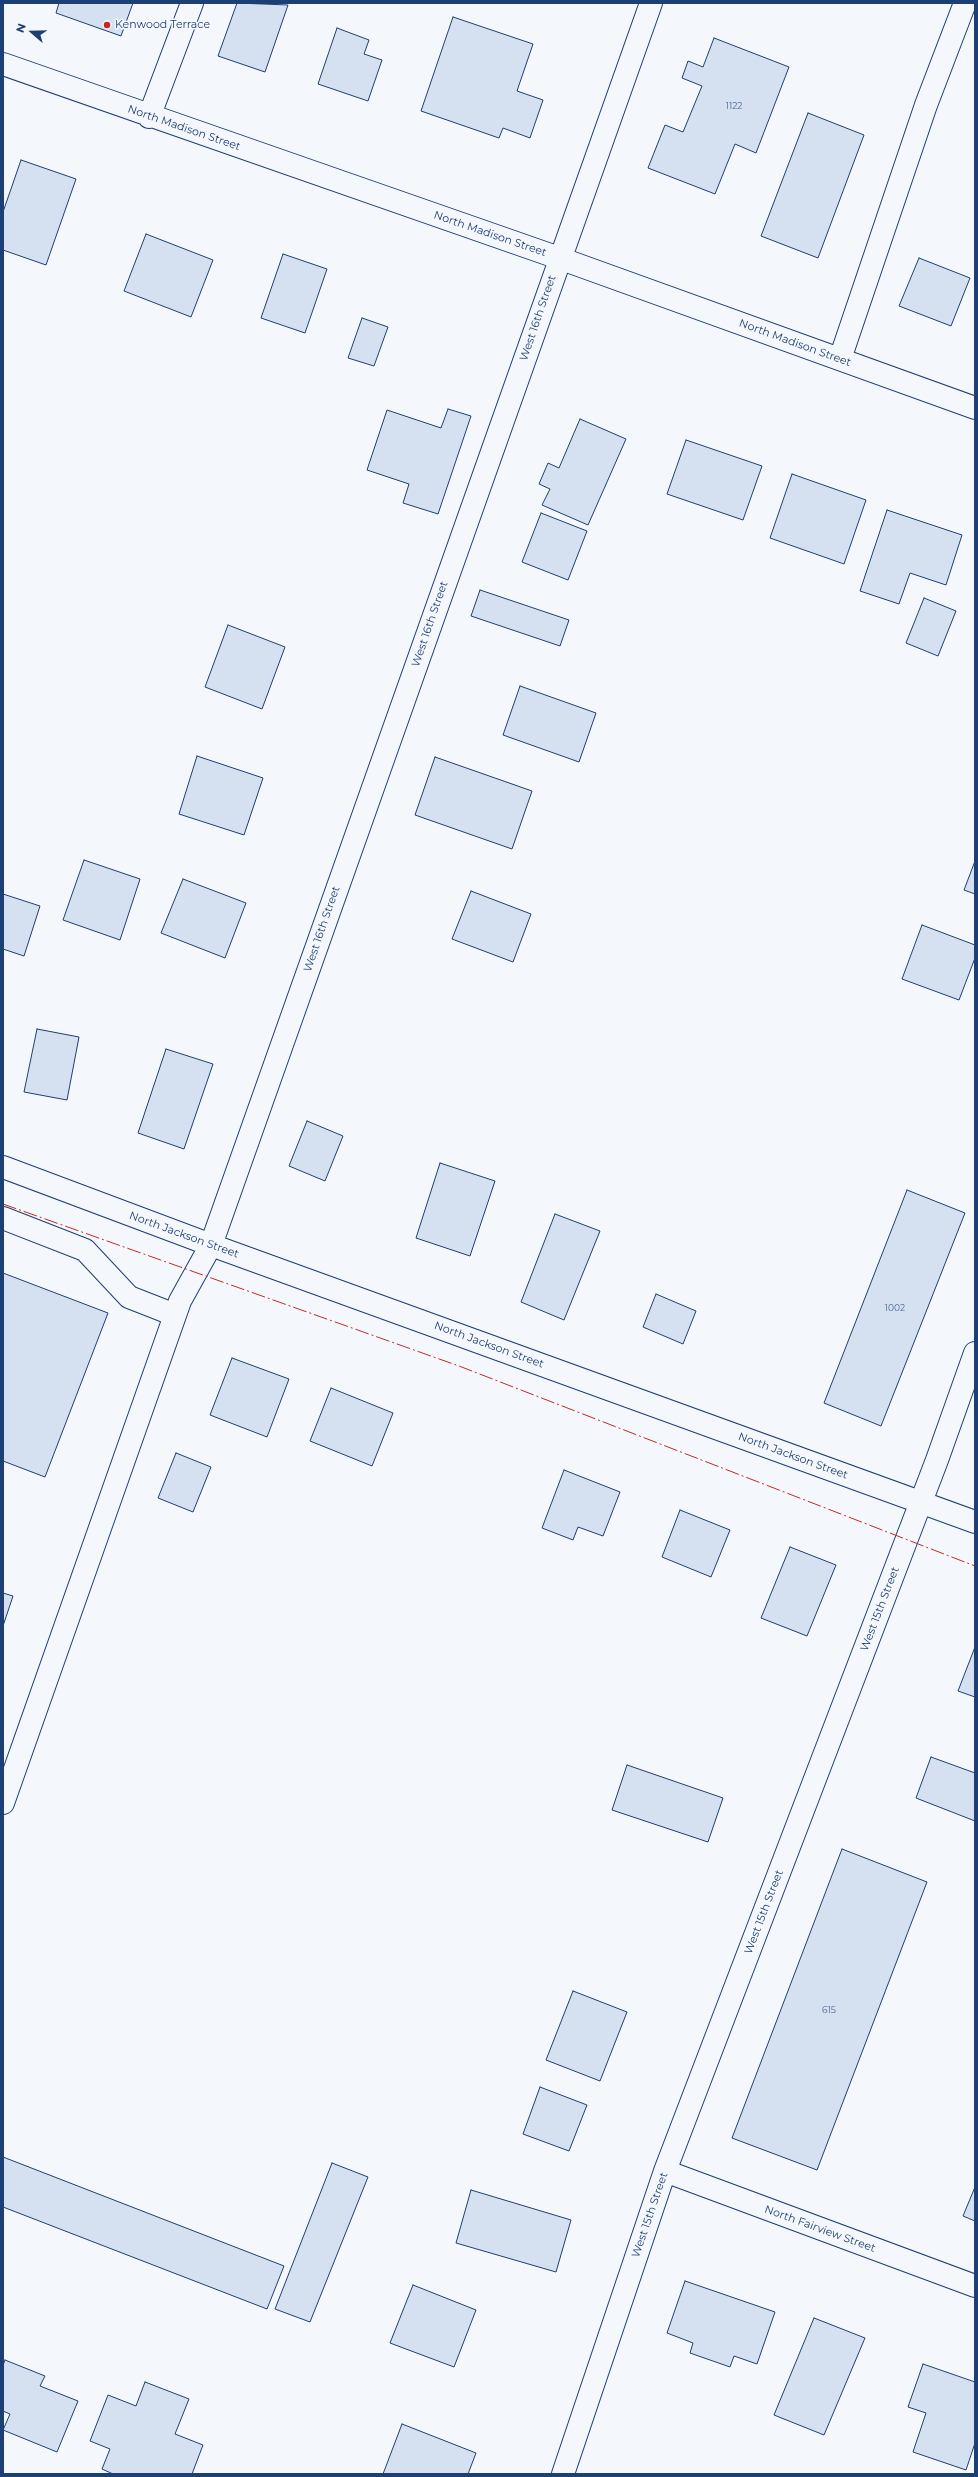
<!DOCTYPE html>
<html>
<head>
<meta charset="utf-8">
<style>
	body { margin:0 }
	#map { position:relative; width:978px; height:2477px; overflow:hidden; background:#f4f7fb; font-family:Montserrat,sans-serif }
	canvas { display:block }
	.frame { position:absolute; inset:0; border:4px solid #1d3f73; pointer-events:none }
	.north { position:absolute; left:12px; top:12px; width:40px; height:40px; -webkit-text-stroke:3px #f4f7fb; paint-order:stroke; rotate:290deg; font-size:11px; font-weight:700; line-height:16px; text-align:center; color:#1d3f73 }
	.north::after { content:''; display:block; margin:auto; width:14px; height:18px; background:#1d3f73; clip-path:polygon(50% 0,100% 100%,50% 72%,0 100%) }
</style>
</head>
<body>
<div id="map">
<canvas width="978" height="2477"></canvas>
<div class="frame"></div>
<div class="north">N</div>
</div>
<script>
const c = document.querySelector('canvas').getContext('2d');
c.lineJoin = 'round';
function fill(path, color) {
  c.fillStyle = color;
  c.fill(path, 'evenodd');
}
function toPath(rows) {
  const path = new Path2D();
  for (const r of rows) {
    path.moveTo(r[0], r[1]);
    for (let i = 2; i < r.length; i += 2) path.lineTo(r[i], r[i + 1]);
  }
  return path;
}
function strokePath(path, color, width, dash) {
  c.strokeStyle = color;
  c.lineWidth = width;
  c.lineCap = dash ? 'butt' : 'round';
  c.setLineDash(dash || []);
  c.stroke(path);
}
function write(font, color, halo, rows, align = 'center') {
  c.font = font + ' Montserrat,sans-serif';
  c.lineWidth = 3;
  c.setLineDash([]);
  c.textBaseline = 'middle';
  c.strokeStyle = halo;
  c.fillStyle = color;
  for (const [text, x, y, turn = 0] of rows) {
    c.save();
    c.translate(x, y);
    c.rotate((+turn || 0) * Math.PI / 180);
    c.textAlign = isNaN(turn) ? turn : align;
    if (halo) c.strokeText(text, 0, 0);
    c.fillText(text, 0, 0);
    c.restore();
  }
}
const building = toPath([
	[59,3,133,3,121,36,56,13,59,3],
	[237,3,288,5,265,72,218,56,237,3],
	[453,17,533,44,517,91,543,100,530,138,503,128,499,138,421,111,453,17],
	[337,28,369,40,364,54,382,60,368,101,318,84,337,28],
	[714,38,789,67,756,153,735,144,715,194,648,168,665,125,683,132,702,86,682,78,688,61,703,67,714,38],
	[808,113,864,135,818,258,761,236,808,113],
	[21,160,76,179,46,265,3,250,3,212,21,160],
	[146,234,213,260,191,317,124,291,146,234],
	[283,254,327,269,305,333,261,318,283,254],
	[919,258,970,278,951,326,899,306,919,258],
	[362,318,388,327,374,366,348,358,362,318],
	[448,409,471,416,438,514,403,503,409,484,367,470,387,410,441,428,448,409],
	[580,419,626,439,588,525,542,505,550,489,539,484,548,463,559,468,580,419],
	[686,440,762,466,743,520,667,494,686,440],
	[792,474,866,500,844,564,770,538,792,474],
	[887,510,962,535,946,585,910,573,899,604,860,591,887,510],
	[541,513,587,531,568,580,522,562,541,513],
	[480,590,569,620,560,646,471,616,480,590],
	[924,598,956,611,938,656,906,643,924,598],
	[228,625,285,647,262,709,205,687,228,625],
	[520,686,596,713,579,762,503,735,520,686],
	[197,756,263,778,244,835,179,814,197,756],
	[435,757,532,791,512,849,415,815,435,757],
	[84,860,140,879,120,940,63,920,84,860],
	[975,861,975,894,964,890,975,861],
	[183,879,246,903,225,958,161,933,183,879],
	[471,891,531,914,513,962,452,939,471,891],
	[3,894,40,906,24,956,3,949,3,894],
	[922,925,975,945,975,958,959,1000,902,979,922,925],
	[37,1029,79,1037,67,1100,24,1092,37,1029],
	[166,1049,213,1064,184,1149,138,1133,166,1049],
	[307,1121,343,1136,325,1181,289,1166,307,1121],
	[440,1163,495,1181,470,1256,416,1238,440,1163],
	[907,1190,965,1213,881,1426,824,1403,907,1190],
	[555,1214,600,1231,564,1320,521,1302,555,1214],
	[3,1273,108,1313,45,1477,3,1461,3,1273],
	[656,1294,696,1311,683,1344,643,1327,656,1294],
	[232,1358,289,1379,267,1437,210,1415,232,1358],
	[331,1388,393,1413,372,1466,310,1441,331,1388],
	[176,1453,211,1467,193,1512,158,1498,176,1453],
	[564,1470,620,1492,603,1536,578,1527,573,1540,542,1528,564,1470],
	[680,1510,730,1530,711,1577,662,1557,680,1510],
	[790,1547,836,1565,807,1636,761,1618,790,1547],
	[3,1593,13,1596,3,1626,3,1593],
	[975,1647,975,1697,958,1691,975,1647],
	[931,1757,975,1773,975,1821,916,1798,931,1757],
	[627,1765,723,1798,708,1842,612,1810,627,1765],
	[842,1849,927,1882,817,2170,732,2138,842,1849],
	[573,1991,627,2012,600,2081,546,2060,573,1991],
	[540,2087,587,2105,569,2151,523,2134,540,2087],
	[3,2157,284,2266,267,2309,3,2207,3,2157],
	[332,2163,368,2177,310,2322,275,2309,332,2163],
	[975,2187,975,2221,963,2216,975,2187],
	[471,2190,571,2220,556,2272,456,2243,471,2190],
	[685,2281,775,2312,757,2364,734,2356,730,2367,690,2353,693,2343,667,2333,685,2281],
	[413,2285,476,2310,454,2367,390,2343,413,2285],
	[814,2318,865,2338,824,2435,774,2415,814,2318],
	[5,2360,45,2376,40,2386,78,2401,57,2452,3,2430,10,2414,3,2411,3,2365,5,2360],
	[923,2364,975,2382,975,2443,966,2470,913,2452,926,2413,908,2407,923,2364],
	[145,2382,189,2399,175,2434,203,2445,192,2474,113,2474,102,2469,110,2449,90,2441,108,2395,136,2406,145,2382],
	[402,2424,476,2453,468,2474,383,2474,402,2424]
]);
const minor = toPath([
	[3,64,559,258,975,408],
	[149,117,192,3],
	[840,359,926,105,965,3],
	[3,1167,211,1245,975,1522],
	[3,1218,85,1250,129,1297,175,1315],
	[3,1803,180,1301,211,1245,651,3],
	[665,2171,975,2286],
	[563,2474,665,2171,937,1460,975,1353]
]);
const power = toPath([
	[3,1204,459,1366,975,1566]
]);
const markers = [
	[107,25,4,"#c62828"]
];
const numberNames = [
	["1122",734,106],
	["1002",895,1308],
	["615",829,2010]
];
const poiNames = [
	["Kenwood Terrace",115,25]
];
const streetNames = [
	["North Madison Street",184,128,19],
	["North Madison Street",490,234,19],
	["West 16th Street",538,318,-71],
	["North Madison Street",795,343,20],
	["West 16th Street",430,624,-71],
	["West 16th Street",322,929,-71],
	["North Jackson Street",184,1235,20],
	["North Jackson Street",489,1345,20],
	["North Jackson Street",793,1456,20],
	["West 15th Street",880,1609,-69],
	["West 15th Street",764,1912,-69],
	["West 15th Street",650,2215,-71],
	["North Fairview Street",820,2229,20]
];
fill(building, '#d5e0f0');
strokePath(building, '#1d3f73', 1);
strokePath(minor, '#1d3f73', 24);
strokePath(minor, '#f4f7fb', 22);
strokePath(power, '#c62828', 1, [14, 3, 2, 3]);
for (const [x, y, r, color] of markers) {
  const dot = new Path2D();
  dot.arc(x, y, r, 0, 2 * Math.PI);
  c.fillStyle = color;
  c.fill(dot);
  strokePath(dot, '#f4f7fb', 1.5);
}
write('9px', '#4b6792', null, numberNames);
write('11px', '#1d3f73', '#f4f7fb', poiNames, 'left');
write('11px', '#1d3f73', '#f4f7fb', streetNames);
</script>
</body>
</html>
